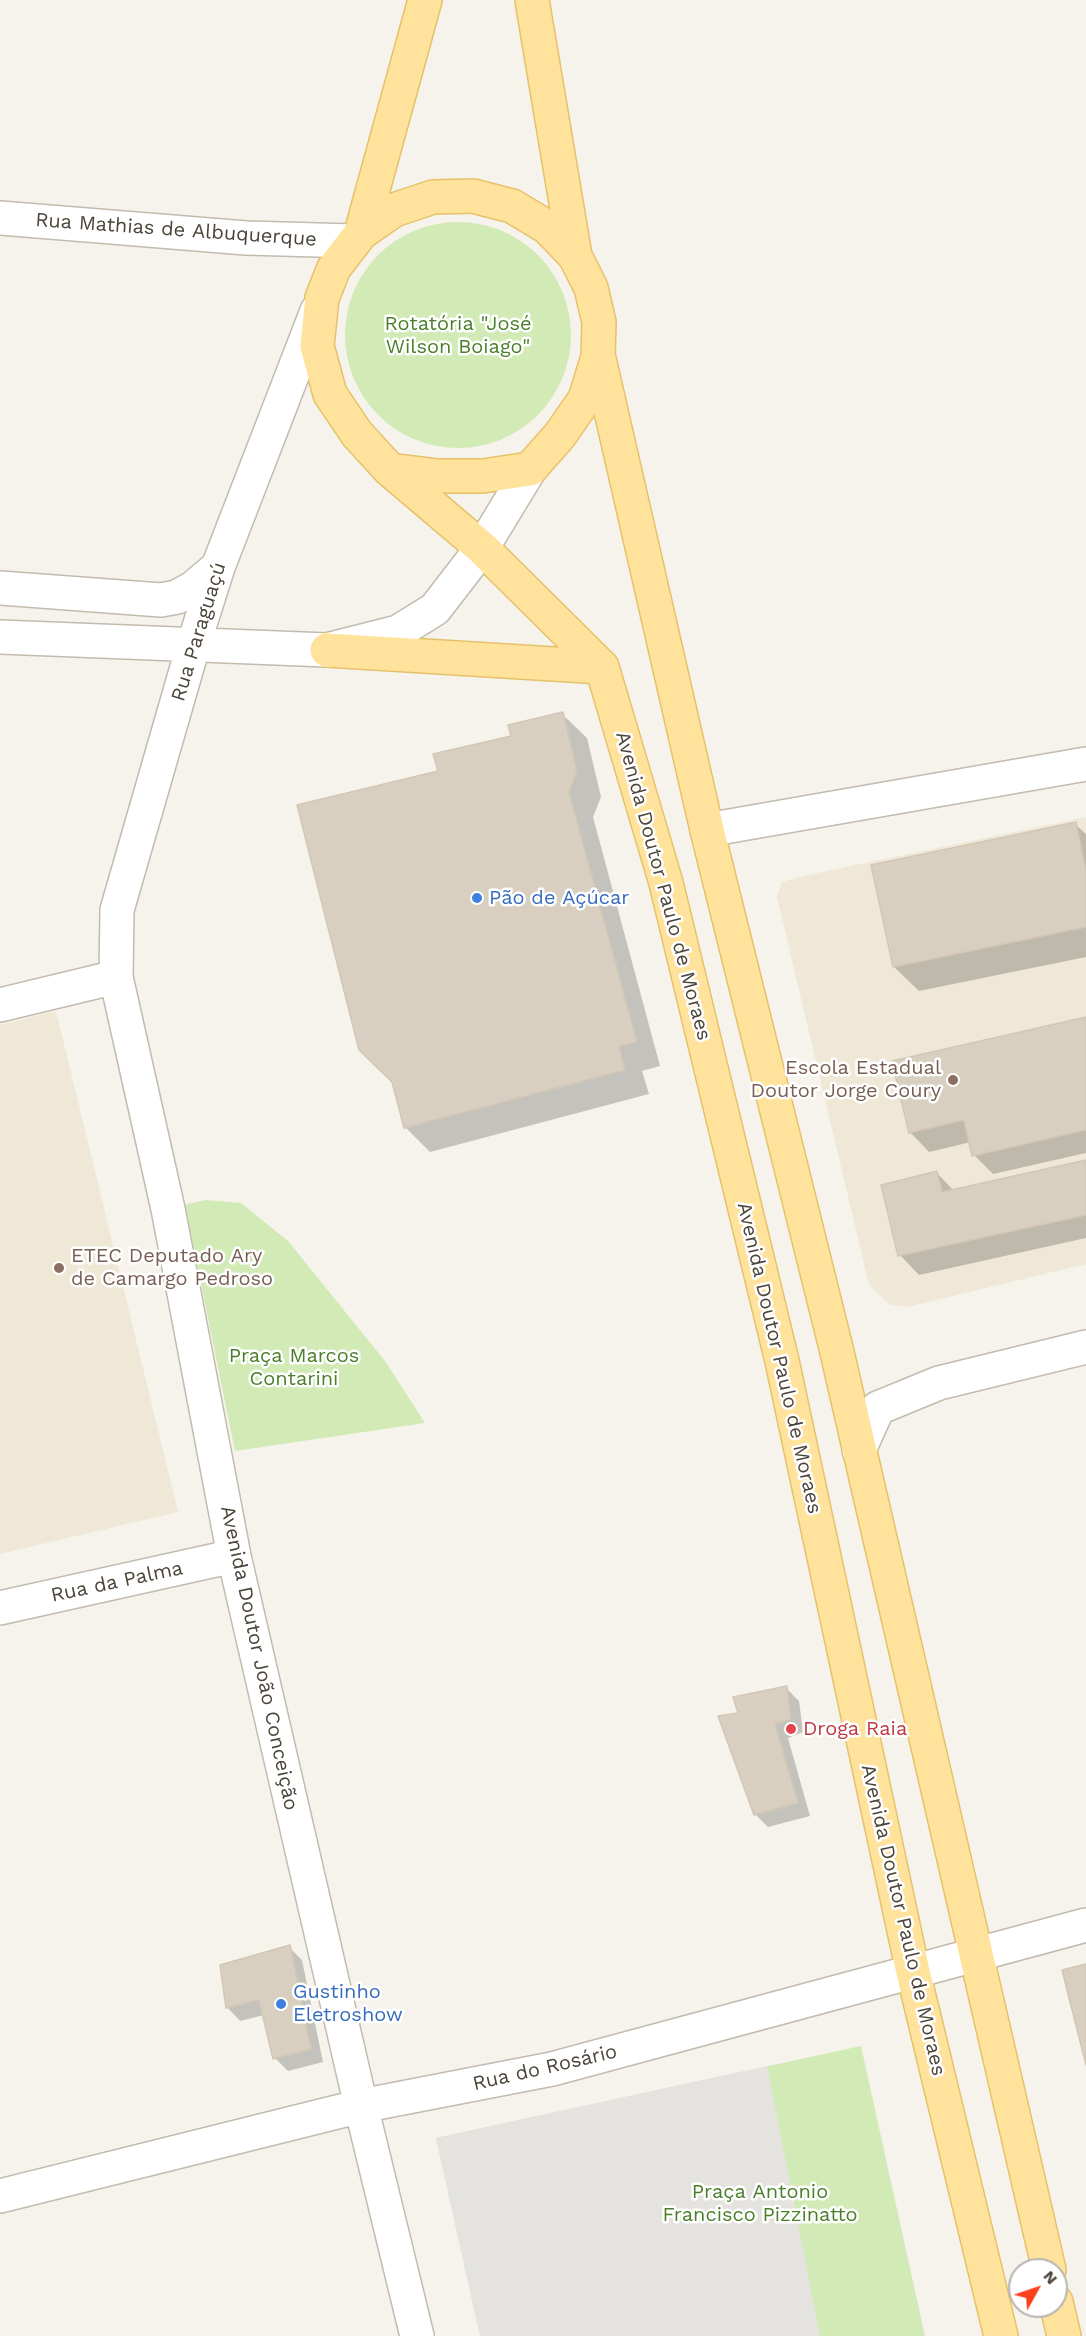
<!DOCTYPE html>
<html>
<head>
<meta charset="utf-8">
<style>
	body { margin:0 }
	#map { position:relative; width:1086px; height:2336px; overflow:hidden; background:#f6f3ec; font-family:"Work Sans",sans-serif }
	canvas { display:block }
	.north { position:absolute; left:1008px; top:2258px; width:60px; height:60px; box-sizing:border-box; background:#fff; border:2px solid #b7b4b0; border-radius:50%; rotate:50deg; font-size:16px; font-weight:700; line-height:24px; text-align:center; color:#4b4439 }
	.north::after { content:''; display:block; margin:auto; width:21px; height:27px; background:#fc3f1d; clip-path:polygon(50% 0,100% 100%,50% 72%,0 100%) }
</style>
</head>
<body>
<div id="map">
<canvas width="1086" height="2336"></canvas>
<div class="north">N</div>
</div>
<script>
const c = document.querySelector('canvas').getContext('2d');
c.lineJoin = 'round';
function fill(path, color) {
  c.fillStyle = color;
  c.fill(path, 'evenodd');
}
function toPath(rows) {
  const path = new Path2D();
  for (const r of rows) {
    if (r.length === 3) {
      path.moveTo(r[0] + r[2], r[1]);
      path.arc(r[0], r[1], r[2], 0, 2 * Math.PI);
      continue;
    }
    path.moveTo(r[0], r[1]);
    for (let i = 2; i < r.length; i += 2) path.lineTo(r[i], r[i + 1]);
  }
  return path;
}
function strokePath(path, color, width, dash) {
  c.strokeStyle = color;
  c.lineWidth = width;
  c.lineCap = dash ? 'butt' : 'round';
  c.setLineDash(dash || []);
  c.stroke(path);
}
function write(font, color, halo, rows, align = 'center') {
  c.font = font + ' "Work Sans",sans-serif';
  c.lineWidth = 5;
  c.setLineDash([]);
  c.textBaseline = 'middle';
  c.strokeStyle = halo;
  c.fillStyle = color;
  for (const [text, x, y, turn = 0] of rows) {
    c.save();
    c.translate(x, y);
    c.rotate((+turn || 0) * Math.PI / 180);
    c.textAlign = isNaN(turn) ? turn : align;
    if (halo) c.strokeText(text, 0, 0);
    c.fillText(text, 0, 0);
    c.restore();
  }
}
const education = toPath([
	[1086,817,1086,1264,907,1307,889,1304,869,1285,777,897,782,882,803,876],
	[56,1011,178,1512,0,1554,0,1025]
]);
const green = toPath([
	[458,335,113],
	[205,1200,241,1203,288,1241,385,1361,425,1423,235,1451,185,1205],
	[861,2046,925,2336,480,2336,436,2138]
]);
const parking = toPath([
	[767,2066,820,2336,480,2336,436,2138]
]);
const shadow = toPath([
	[562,714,587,738,601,797,593,817,660,1066,642,1071,649,1094,430,1152,406,1128,393,1082,440,772],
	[1075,824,1086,834,1086,957,919,991,894,967],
	[1086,1019,1086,1153,993,1174,974,1155,971,1142,929,1152,910,1132],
	[1086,1161,1086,1238,919,1275,900,1255,937,1173,954,1191],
	[786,1688,799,1701,803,1732,788,1738,810,1816,768,1827,755,1814,739,1714],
	[289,1947,302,1960,323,2062,288,2071,275,2058,264,2015,240,2021,227,2007]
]);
const building = toPath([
	[563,712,577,771,569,792,637,1042,619,1046,625,1070,404,1128,392,1082,359,1050,297,805,438,771,433,754,511,736,508,725,563,712],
	[1076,822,1086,871,1086,927,893,967,871,865,1076,822],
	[1086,1017,1086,1130,972,1156,964,1120,909,1133,892,1061,1086,1017],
	[1086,1160,1086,1215,898,1256,881,1185,937,1171,942,1192,1086,1160],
	[787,1686,791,1719,775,1724,798,1803,754,1815,718,1716,738,1713,733,1697,787,1686],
	[290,1945,311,2049,273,2059,259,2000,226,2008,220,1965,290,1945],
	[1086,1964,1086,2065,1062,1970,1086,1964]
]);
const minor = toPath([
	[0,218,246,238,353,241],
	[317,311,218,567,194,643,117,910,116,977,168,1209,234,1556,361,2106,417,2336],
	[0,588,161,600,177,597,193,588,218,567],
	[0,637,327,650,398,632,435,609,482,548,530,469],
	[707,830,1086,764],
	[0,1005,116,977],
	[859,1450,878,1408,939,1383,1086,1347],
	[0,1608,234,1556],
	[0,2196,361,2106,552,2069,1086,1925]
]);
const major = toPath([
	[532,0,575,256],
	[361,233,425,0],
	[599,359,707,830,836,1348,1049,2270],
	[390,470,438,476,483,476,530,469,560,435,585,399,598,357,599,322,591,288,575,256,547,227,512,206,473,196,433,197,394,210,361,233,334,268,322,298,317,346,330,394,357,434,390,470,482,548,602,667,666,883,782,1361,913,1972,1001,2336],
	[327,650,602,667],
	[1056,2302,1064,2336]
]);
const markers = [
	[477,898,6,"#3f7fe0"],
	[953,1080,6,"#8d6e63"],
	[59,1268,6,"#8d6e63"],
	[791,1729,6,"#e0444e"],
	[281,2004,6,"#3f7fe0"]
];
const streetNames = [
	["Rua Mathias de Albuquerque",176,230,4],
	["Rua Paraguaçú",199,632,-73],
	["Avenida Doutor Paulo de Moraes",663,886,75],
	["Avenida Doutor Paulo de Moraes",779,1358,77],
	["Rua da Palma",117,1582,-12],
	["Avenida Doutor João Conceição",259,1658,78],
	["Avenida Doutor Paulo de Moraes",903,1920,77],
	["Rua do Rosário",545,2068,-13]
];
const parkNames = [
	["Rotatória \"José",458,324],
	["Wilson Boiago\"",458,347],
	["Praça Marcos",294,1356],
	["Contarini",294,1379],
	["Praça Antonio",760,2192],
	["Francisco Pizzinatto",760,2215]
];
const shopNames = [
	["Pão de Açúcar",489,898],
	["Gustinho",293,1992],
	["Eletroshow",293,2015]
];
const educationNames = [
	["Escola Estadual",941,1068],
	["Doutor Jorge Coury",941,1091],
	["ETEC Deputado Ary",71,1256,"left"],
	["de Camargo Pedroso",71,1279,"left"]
];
const healthNames = [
	["Droga Raia",803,1729]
];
fill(education, '#efe8d6');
fill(green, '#d2eab5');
fill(parking, '#e5e3e0');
fill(shadow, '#0003');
fill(building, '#d8cfc1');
strokePath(building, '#d3c7b4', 1.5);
strokePath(minor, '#c2bbae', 36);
strokePath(major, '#e6c16a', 36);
strokePath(minor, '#fff', 33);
strokePath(major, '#ffe39c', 33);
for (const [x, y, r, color] of markers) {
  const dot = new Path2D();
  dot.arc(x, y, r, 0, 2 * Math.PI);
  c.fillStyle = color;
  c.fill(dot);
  strokePath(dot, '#fff', 2);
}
write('20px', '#4b4439', '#fff', streetNames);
write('20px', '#4a7f2a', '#fff', parkNames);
write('20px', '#366cbe', '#fff', shopNames, 'left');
write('20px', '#785e54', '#fff', educationNames, 'right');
write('20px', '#be3a42', '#fff', healthNames, 'left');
</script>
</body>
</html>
